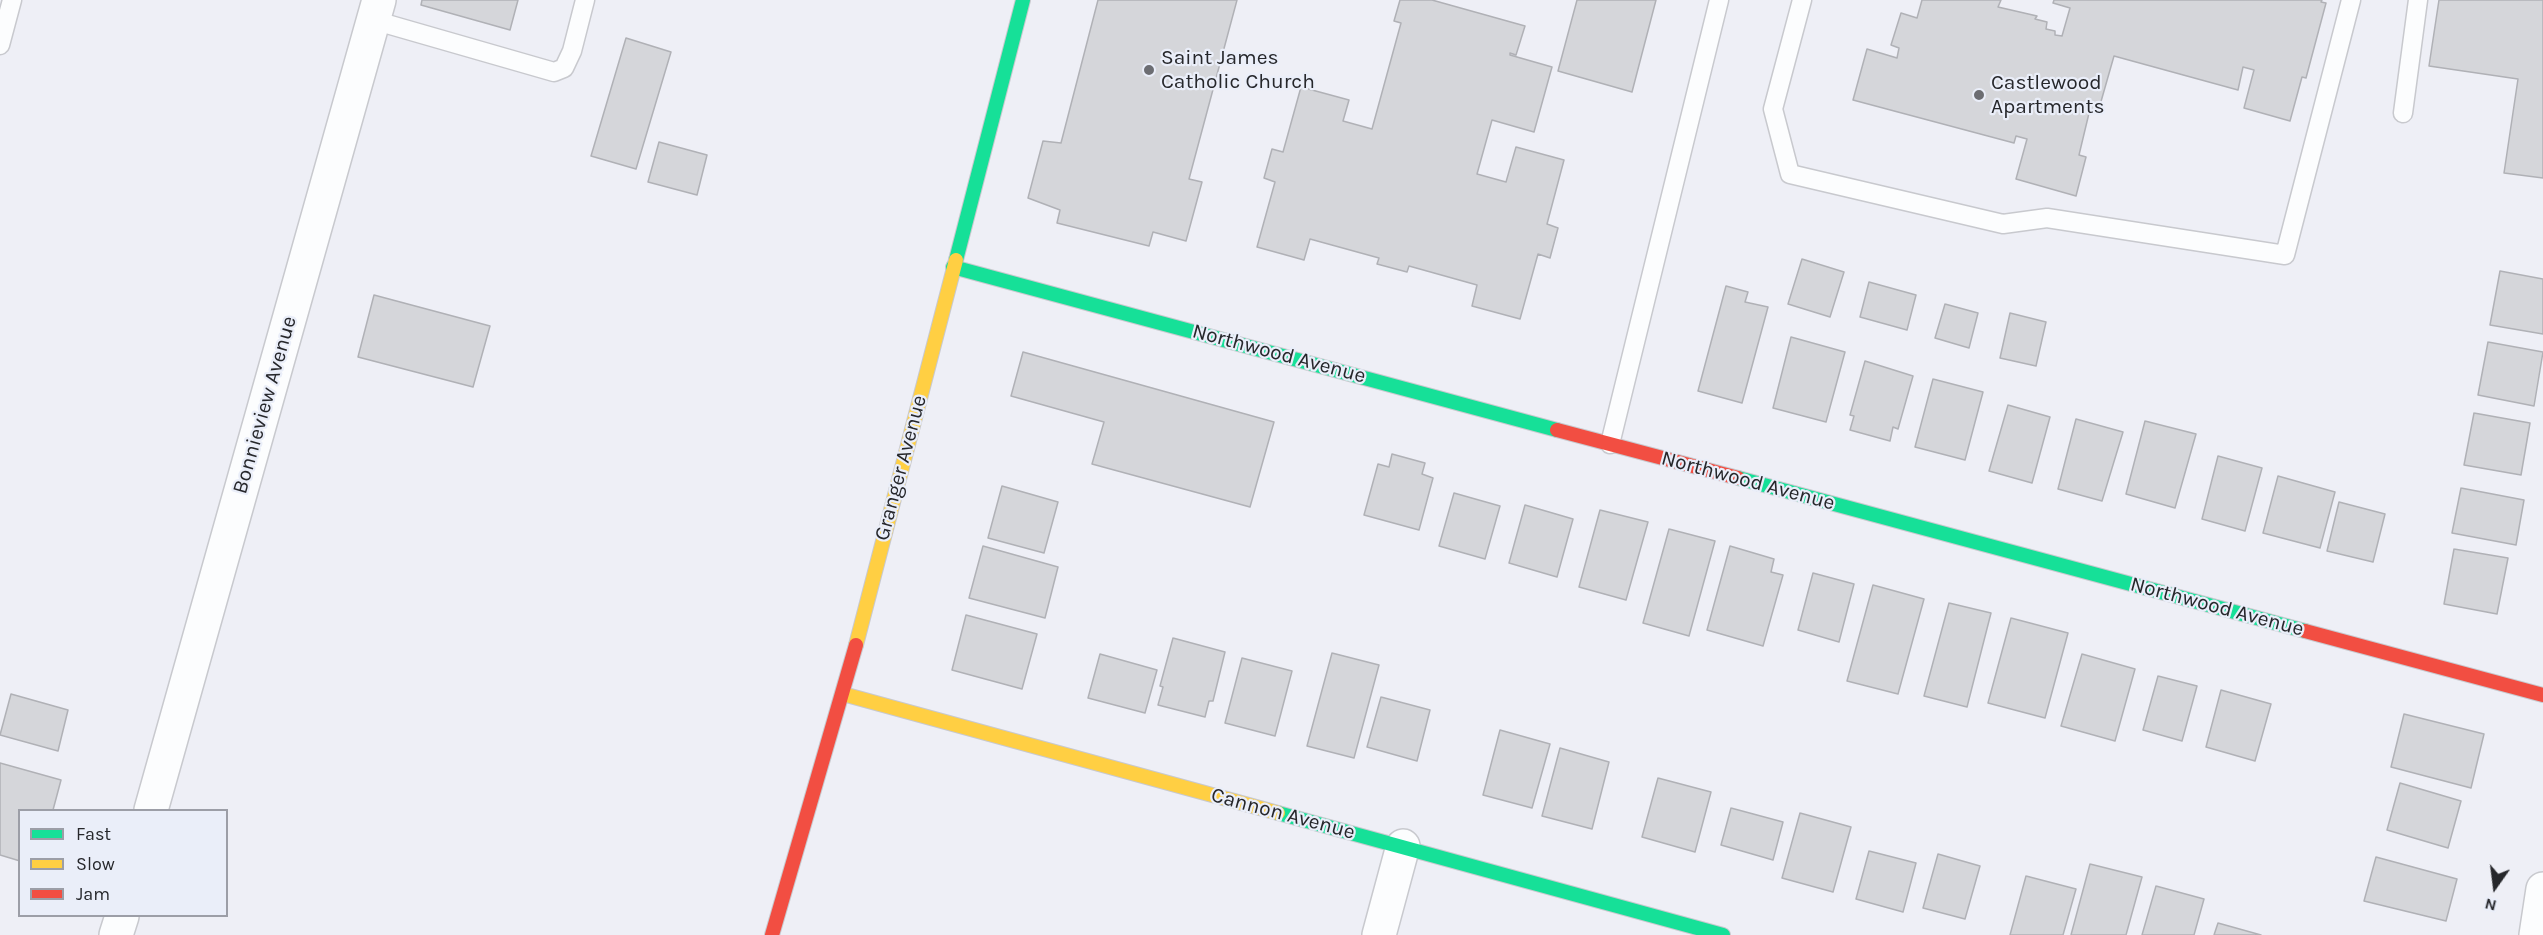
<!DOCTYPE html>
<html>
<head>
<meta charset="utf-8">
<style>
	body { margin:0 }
	#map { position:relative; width:2543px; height:935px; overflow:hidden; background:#eeeff6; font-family:Karla,sans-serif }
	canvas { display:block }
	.legend { position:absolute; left:18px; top:809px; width:210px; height:108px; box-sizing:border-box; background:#eaeef9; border:2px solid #9c9ea7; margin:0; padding:8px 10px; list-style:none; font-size:18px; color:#26272b }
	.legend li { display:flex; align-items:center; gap:12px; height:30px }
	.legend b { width:30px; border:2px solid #9c9ea7 }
	.north { position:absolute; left:2465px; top:857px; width:60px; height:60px; -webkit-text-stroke:4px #eaeef9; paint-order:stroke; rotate:194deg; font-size:16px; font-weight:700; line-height:24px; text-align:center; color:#26272b }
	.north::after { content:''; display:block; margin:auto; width:21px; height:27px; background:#26272b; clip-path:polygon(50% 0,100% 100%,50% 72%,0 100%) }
</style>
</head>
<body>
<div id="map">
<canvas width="2543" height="935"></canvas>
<ul class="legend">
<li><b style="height:8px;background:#16e098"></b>Fast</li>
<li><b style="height:8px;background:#ffcf43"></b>Slow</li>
<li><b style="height:8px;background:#f24e42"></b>Jam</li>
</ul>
<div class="north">N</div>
</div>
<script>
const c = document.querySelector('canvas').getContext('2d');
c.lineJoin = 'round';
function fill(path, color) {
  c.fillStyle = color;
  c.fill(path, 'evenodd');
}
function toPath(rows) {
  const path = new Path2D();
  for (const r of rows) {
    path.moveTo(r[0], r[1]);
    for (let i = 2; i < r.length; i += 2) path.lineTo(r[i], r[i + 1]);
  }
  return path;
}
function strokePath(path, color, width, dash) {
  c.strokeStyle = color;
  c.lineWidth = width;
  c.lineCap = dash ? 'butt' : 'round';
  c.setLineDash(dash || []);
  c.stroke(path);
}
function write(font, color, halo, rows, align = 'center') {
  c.font = font + ' Karla,sans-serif';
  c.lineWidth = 4.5;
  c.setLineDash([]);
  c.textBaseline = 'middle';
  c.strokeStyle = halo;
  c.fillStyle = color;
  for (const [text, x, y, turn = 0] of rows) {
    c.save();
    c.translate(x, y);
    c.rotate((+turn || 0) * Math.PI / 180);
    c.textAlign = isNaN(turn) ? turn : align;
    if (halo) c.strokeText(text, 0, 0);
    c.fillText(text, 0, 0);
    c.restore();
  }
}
const building = toPath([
	[422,0,518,0,510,30,421,5,422,0],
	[1098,0,1237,0,1189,179,1202,182,1186,241,1153,232,1149,246,1057,223,1060,210,1028,198,1043,141,1061,143,1098,0],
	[1400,0,1432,0,1525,26,1516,55,1510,53,1510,55,1552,67,1534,132,1492,120,1477,174,1506,182,1516,147,1564,160,1547,224,1558,228,1550,258,1538,254,1520,319,1472,306,1477,285,1409,266,1407,272,1377,264,1379,258,1310,239,1304,260,1257,247,1275,182,1264,178,1272,149,1283,152,1301,87,1349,100,1343,121,1372,129,1401,23,1394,21,1400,0],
	[1577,0,1656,0,1632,92,1558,71,1577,0],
	[1922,0,2001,0,1998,7,2037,16,2035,19,2047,22,2046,29,2055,31,2055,35,2062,36,2070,8,2053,3,2054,0,2322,0,2321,2,2326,3,2306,78,2302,77,2290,121,2244,108,2254,70,2243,67,2238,90,2114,56,2098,112,2090,109,2079,155,2086,157,2076,196,2016,179,2027,139,2016,136,2014,143,1853,100,1867,49,1897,58,1899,48,1891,45,1901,13,1917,18,1922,0],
	[2439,0,2543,0,2543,178,2504,173,2518,79,2429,66,2439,0],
	[626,38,671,52,636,169,591,156,626,38],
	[659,142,707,155,697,195,648,182,659,142],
	[1802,259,1844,272,1830,317,1788,304,1802,259],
	[2500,271,2543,279,2543,334,2490,325,2500,271],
	[1869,282,1916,295,1907,330,1860,317,1869,282],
	[1726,286,1748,292,1745,302,1768,307,1742,403,1698,391,1726,286],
	[374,295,490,326,473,387,358,357,374,295],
	[1945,304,1978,313,1969,348,1935,338,1945,304],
	[2010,313,2046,322,2036,366,2000,358,2010,313],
	[1791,337,1845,352,1826,422,1773,408,1791,337],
	[2488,342,2543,352,2534,406,2478,395,2488,342],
	[1023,352,1274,422,1250,507,1092,464,1104,422,1011,396,1023,352],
	[1865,361,1913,376,1898,429,1893,427,1890,441,1850,430,1854,416,1850,415,1865,361],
	[1933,379,1983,392,1965,460,1915,447,1933,379],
	[2008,405,2050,417,2032,483,1989,471,2008,405],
	[2474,413,2530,423,2521,475,2464,465,2474,413],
	[2076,419,2123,432,2102,501,2058,489,2076,419],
	[2145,421,2196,434,2175,508,2126,494,2145,421],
	[1392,454,1425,463,1422,474,1433,478,1419,530,1364,515,1378,464,1389,467,1392,454],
	[2218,456,2262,468,2245,531,2202,519,2218,456],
	[2278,476,2335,492,2320,548,2263,533,2278,476],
	[1002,486,1058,502,1044,553,988,538,1002,486],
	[2461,488,2524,500,2516,545,2452,533,2461,488],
	[1454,493,1500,506,1485,559,1439,546,1454,493],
	[2339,502,2385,514,2373,562,2327,551,2339,502],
	[1525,505,1573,519,1557,577,1509,563,1525,505],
	[1600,510,1648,522,1626,600,1579,587,1600,510],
	[1669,529,1715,541,1689,636,1643,623,1669,529],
	[983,546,1058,567,1045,618,969,598,983,546],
	[1730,546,1774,559,1771,572,1783,575,1763,646,1707,630,1730,546],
	[2454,549,2508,558,2497,614,2444,604,2454,549],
	[1813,573,1854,584,1839,642,1798,630,1813,573],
	[1873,585,1924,599,1898,694,1847,681,1873,585],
	[1949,603,1991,613,1967,707,1924,696,1949,603],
	[966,615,1037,634,1022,689,952,670,966,615],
	[2011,618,2068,633,2045,718,1988,703,2011,618],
	[1173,638,1225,652,1213,701,1209,701,1205,717,1158,705,1163,687,1160,686,1173,638],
	[1332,653,1379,665,1354,758,1307,746,1332,653],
	[1100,654,1157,670,1145,713,1088,698,1100,654],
	[2082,654,2135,669,2115,741,2061,726,2082,654],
	[1242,658,1292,671,1275,736,1225,723,1242,658],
	[2158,676,2197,686,2182,741,2143,730,2158,676],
	[2221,690,2271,704,2255,761,2206,747,2221,690],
	[11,694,68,710,58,751,0,735,11,694],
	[1381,697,1430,710,1417,761,1367,747,1381,697],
	[2404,714,2484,734,2471,788,2391,767,2404,714],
	[1500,730,1550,744,1532,808,1483,795,1500,730],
	[1560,748,1609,762,1592,829,1542,816,1560,748],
	[0,763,61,780,53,810,20,810,20,861,0,855,0,763],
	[1658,778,1711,792,1695,852,1642,837,1658,778],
	[2400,783,2461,801,2448,848,2387,830,2400,783],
	[1731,808,1783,822,1773,860,1721,845,1731,808],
	[1800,813,1851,827,1833,892,1782,878,1800,813],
	[1869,851,1916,863,1903,912,1856,899,1869,851],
	[1938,854,1980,866,1965,919,1923,908,1938,854],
	[2376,857,2457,879,2446,921,2364,901,2376,857],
	[2090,864,2142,877,2126,935,2071,935,2090,864],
	[2026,876,2076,889,2063,935,2010,935,2026,876],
	[2156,886,2204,899,2194,935,2142,935,2156,886],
	[2218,923,2261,935,2214,935,2218,923]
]);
const lane = toPath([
	[1802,0,1773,109,1790,174,2003,224,2047,218,2285,255,2351,0],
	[373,20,554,72,564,68,572,51,585,0],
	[0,45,12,0],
	[2403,113,2418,0],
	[1610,444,1719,0]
]);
const street = toPath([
	[151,810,379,0],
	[116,935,122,916],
	[1379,935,1403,846],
	[2536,935,2543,889]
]);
const fast = toPath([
	[956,260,1023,0],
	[953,267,1557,430],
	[1738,478,2305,631],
	[1278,813,1723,935]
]);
const slow = toPath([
	[856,645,956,260],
	[843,694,1278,813]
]);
const jam = toPath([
	[1557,430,1738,478],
	[2305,631,2543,695],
	[772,935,856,645]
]);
const markers = [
	[1149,70,6,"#6c6d72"],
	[1979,95,6,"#6c6d72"]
];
const poiNames = [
	["Saint James",1161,58],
	["Catholic Church",1161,82],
	["Castlewood",1991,83],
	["Apartments",1991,107]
];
const streetNames = [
	["Northwood Avenue",1279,354,15],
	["Bonnieview Avenue",265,405,-74],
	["Granger Avenue",901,468,-75],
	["Northwood Avenue",1748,481,15],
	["Northwood Avenue",2217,607,15],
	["Cannon Avenue",1283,814,15]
];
fill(building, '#d5d6da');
strokePath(building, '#b0b1b6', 1.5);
strokePath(lane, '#c8c9ce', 21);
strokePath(street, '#c8c9ce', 36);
strokePath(fast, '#c8c9ce', 16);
strokePath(slow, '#c8c9ce', 16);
strokePath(jam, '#c8c9ce', 16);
strokePath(lane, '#fcfdfe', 18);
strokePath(street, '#fcfdfe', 33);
strokePath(fast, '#16e098', 14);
strokePath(slow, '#ffcf43', 14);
strokePath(jam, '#f24e42', 14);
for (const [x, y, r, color] of markers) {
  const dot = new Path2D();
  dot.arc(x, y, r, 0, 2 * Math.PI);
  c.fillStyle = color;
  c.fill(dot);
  strokePath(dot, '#eaeef9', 2);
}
write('21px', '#26272b', '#eaeef9', poiNames, 'left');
write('21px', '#26272b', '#eaeef9', streetNames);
</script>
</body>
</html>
